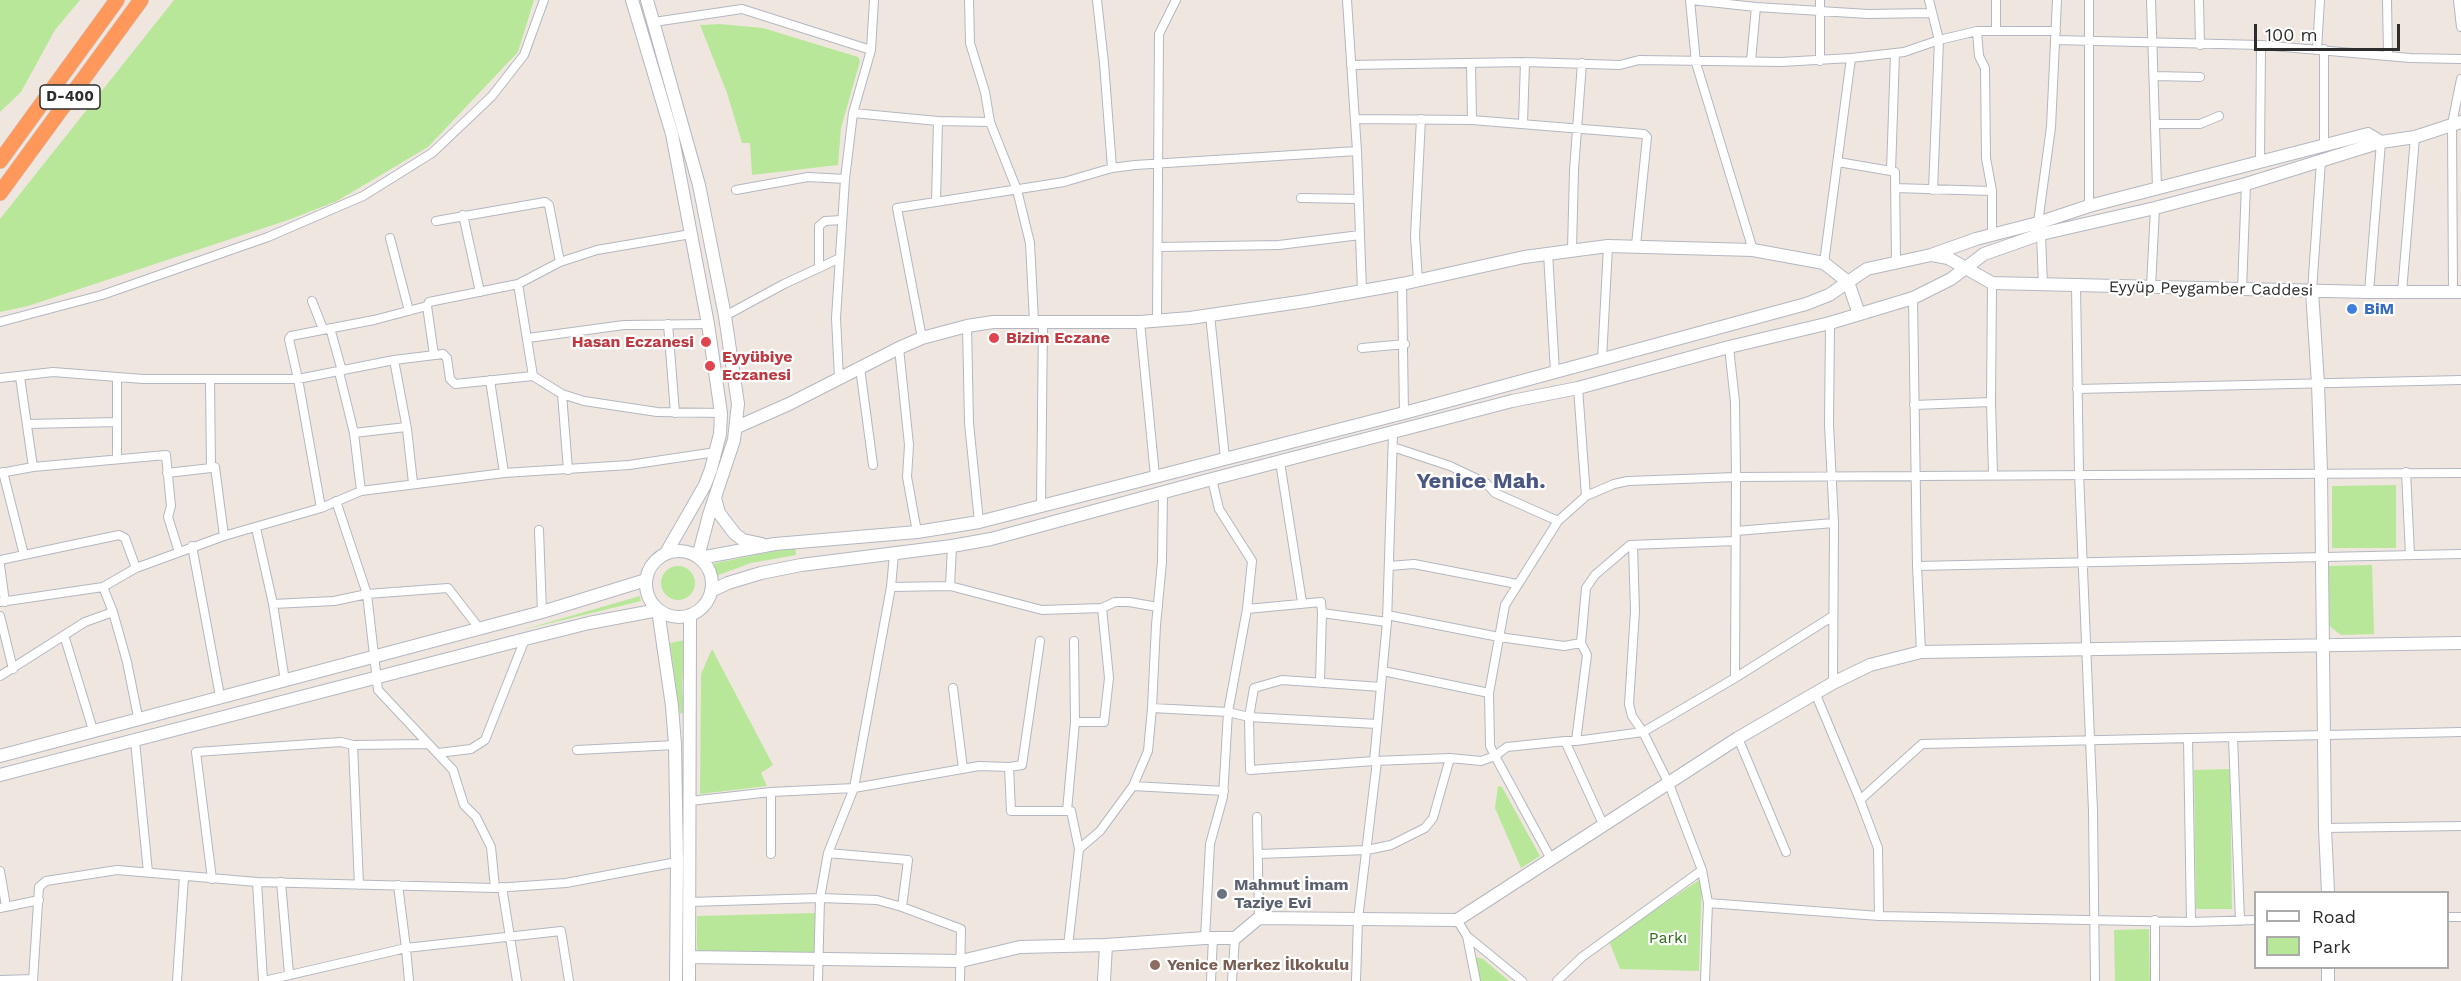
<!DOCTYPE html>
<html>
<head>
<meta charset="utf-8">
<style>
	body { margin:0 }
	#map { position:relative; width:2461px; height:981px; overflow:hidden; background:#efe7df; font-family:"Work Sans",sans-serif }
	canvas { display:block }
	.legend { position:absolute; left:2254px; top:891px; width:195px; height:78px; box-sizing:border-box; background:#fff; border:2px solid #ababab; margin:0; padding:8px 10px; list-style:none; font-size:18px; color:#2d2d2d }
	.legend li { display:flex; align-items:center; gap:12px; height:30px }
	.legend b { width:30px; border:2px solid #ababab }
	.scale { position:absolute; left:2254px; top:24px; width:146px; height:27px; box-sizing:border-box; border:3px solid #2d2d2d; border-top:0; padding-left:8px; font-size:18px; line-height:21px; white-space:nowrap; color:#2d2d2d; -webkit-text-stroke:4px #fff; paint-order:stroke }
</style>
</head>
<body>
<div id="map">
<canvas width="2461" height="981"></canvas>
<ul class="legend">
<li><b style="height:8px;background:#fff"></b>Road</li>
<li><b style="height:16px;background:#b9e79a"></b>Park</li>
</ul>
<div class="scale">100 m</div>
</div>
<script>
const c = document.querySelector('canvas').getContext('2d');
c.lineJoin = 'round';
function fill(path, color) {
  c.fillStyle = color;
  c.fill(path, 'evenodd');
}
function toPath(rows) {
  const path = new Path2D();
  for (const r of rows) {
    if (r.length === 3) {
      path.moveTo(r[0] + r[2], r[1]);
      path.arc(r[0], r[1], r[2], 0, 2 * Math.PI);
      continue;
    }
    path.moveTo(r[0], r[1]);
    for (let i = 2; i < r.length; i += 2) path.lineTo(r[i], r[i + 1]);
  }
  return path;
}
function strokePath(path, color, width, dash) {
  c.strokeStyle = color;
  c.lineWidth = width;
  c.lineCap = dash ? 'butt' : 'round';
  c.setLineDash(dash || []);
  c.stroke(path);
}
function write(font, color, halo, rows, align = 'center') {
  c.font = font + ' "Work Sans",sans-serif';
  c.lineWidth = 4.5;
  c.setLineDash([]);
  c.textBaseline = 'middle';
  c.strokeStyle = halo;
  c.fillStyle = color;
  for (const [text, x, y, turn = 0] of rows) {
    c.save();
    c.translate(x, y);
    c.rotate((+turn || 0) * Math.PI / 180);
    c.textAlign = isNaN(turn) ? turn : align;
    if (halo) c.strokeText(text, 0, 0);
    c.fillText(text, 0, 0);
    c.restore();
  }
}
const green = toPath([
	[0,0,80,0,55,30,21,92,0,112],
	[174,0,534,0,518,52,428,147,337,201,291,219,28,306,0,312,0,219],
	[720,24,763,28,858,57,860,61,841,128,838,165,752,175,750,143,742,143,727,93,700,25],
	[2396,485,2396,548,2332,548,2332,486],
	[795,547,796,555,751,563,716,576,714,564,716,563],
	[2372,565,2374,634,2341,635,2327,624,2325,566],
	[678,583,17],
	[640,596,641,601,522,630],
	[685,640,682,686,684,712,680,714,670,643],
	[712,649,773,765,761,773,767,786,700,794,701,674],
	[2230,769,2232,909,2196,909,2194,770],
	[1498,786,1502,787,1540,856,1521,868,1495,808],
	[1702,878,1699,971,1620,969,1609,941],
	[815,913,814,953,697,952,697,916],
	[2149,929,2150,981,2115,981,2114,930],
	[1475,957,1483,959,1509,981,1479,981]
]);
const street = toPath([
	[969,0,970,43,985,92,990,122,1017,190,1030,243,1034,321],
	[1097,0,1104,63,1112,168],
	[1347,0,1357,151,1362,291],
	[1690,0,1696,63,1753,250],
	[1691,0,1756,7,1868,14,1931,13],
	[1820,0,1820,61],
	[1996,0,1996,30],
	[2151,0,2157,188],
	[2199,0,2200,45],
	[2387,0,2388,56],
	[2458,0,2461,27],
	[654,22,742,9,871,50],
	[1977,31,1979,56,1985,68,1986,158,1992,191,1992,236],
	[2055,40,2261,45,2410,58,2461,59],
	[2317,49,2320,0],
	[2324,49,2324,145],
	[1895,54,1891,171,1895,172,1896,263],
	[1851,58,1904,52,1939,40,1929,0],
	[1751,61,1756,7],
	[1471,63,1472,120],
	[1351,65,1525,62,1620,65,1639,60,1781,62,1851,58,1824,263],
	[2154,76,2200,77],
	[853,113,938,121],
	[1356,119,1472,120,1644,134,1647,137,1636,245],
	[1523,123,1525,62],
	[2155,124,2200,124,2219,116],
	[1838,162,1891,171],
	[2260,162,2261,45],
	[1895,188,1992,191],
	[736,190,808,177,845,179],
	[1933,190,1939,40,1977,31,2056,31],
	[1301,198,1358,199],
	[936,202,938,121,990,122],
	[2089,206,2089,0],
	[463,215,480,292],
	[436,221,545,202,549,205,560,262,597,250,691,234],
	[2038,223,2051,127,2057,0],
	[2041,234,2043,286],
	[390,238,409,311],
	[1158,247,1279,245,1360,235],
	[1572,249,1574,170,1582,63],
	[1548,253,1555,372],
	[819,268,819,226,825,221,842,220],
	[1418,280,1415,236,1421,119],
	[1992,283,1991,402,1993,474],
	[518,284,533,376],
	[1402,284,1404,413],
	[2076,286,2079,473,2093,811,2095,981],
	[2151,287,2155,208],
	[2242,289,2246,184],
	[2312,291,2321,161],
	[2369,292,2381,142],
	[2402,292,2415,137],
	[2453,292,2452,124,2461,79],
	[1913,298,1917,566,1921,652],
	[312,301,323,329],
	[1210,315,1225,458],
	[725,316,784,284,838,259],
	[1157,320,1159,34,1176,0],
	[0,322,102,295,268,237,363,196,432,153,492,96,524,55,544,0],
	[1140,322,1155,476],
	[1830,323,1829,425,1834,523,1833,683],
	[668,324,675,413],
	[967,326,969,423,979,522],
	[330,328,342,371],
	[528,338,624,325,708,324],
	[922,338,897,208,1064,182,1112,168,1135,165,1357,151],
	[899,348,909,445,907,477,917,532],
	[1362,348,1405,344],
	[434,355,427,306,429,302,518,284,560,262],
	[394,360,407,429,413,483],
	[1602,360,1608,246],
	[860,368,873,465],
	[339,372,354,433,361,491],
	[117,377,117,458],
	[0,378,53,372,143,379,298,379,394,360,443,354,447,358,450,379,455,384,533,376,562,394,584,401,657,412,721,413],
	[839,378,836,318,845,179,853,113,871,50,874,0],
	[210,379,211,468,215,467,224,536,321,508,361,491,504,473,629,465,716,452],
	[490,380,504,473],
	[1578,388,1586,496],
	[2077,389,2461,380],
	[562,394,568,470],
	[1914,405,1991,402],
	[27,424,117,422],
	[354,433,406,427],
	[1393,447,1450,466,1486,483,1495,493,1558,521],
	[1280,462,1302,602],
	[33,467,166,455,171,506,168,517,179,552],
	[3,472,24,555],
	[2406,472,2410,554],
	[0,473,33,467,20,377],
	[167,473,211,468],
	[336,501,367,594,378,690,453,770,464,805,476,817,491,847,495,888,566,883,677,862],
	[1041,505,1043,321],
	[321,508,298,379,289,339,291,336,374,320,427,306],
	[256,528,273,604,334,601,367,594,448,588,479,628],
	[539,530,542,612],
	[1736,531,1834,523],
	[192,546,220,696],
	[952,546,950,586,1042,610,1102,608,1109,678,1104,722,1075,722,1067,811],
	[0,560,119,535,125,538,136,568],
	[0,565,5,602],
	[1389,566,1414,564,1517,584],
	[1917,566,2461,554],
	[891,587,950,586],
	[0,602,103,587],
	[273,604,285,681],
	[1102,608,1115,602,1129,602,1158,607],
	[1247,609,1321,602,1322,613,1387,622],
	[113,612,127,662,138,717],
	[1387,615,1499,637,1564,646,1581,643],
	[0,616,13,669],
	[64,635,93,730],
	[1074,641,1075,722],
	[0,676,85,622,113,612,103,587,136,568,224,536],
	[1735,678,1833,616],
	[1320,682,1322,613],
	[1381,687,1282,680,1254,688,1249,717,1250,770,1374,761,1387,622,1393,433],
	[953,688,963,769],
	[1489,693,1505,605,1558,521,1586,496,1614,484,1628,481,1736,477,1735,402,1729,347],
	[1816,695,1860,800,1878,848,1879,916],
	[1152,708,1156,625,1162,562,1163,493],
	[2233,737,2240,921],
	[1738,738,1786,852],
	[2188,739,2191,922],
	[135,741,148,872],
	[1576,741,1643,732,1632,716,1629,704,1635,611,1633,545],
	[353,745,359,885],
	[577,750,675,745],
	[438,753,471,749,485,740,525,639],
	[1374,761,1450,758,1481,761,1495,756,1490,746,1489,693,1383,671],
	[1009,767,1022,765,1040,641],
	[1133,786,1224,791],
	[771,792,771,854],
	[1860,800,1922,744,2461,732],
	[690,801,771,792,854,788,891,587,894,554],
	[1257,817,1259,918],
	[1603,824,1565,741,1576,741,1587,655,1581,643,1586,588,1595,575,1630,545,1735,541],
	[2325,828,2461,826],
	[828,853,908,860,902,907],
	[1259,854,1367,850,1391,845,1425,828,1433,818,1450,758],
	[1551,859,1495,756,1507,747,1565,741],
	[0,871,6,906],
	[212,879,196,752,341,742,353,745,427,744],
	[257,882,263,981],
	[281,882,289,974],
	[502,887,517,981],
	[690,902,820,898,877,900,902,907,961,929,960,981],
	[1708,903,1879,916,2191,922,2256,920],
	[0,908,39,900],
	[2448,917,2461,917],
	[1457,920,1467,936,1476,981],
	[2155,920,2155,981],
	[1467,936,1522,981],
	[1205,938,1210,844,1223,797,1228,712,1247,609,1252,561,1219,509,1212,479],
	[1068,946,1079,849,1100,831,1133,786,1148,751,1152,708,1228,712,1249,717,1377,724],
	[0,980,33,979],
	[33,981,39,887,46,881,117,870,257,882,495,888],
	[177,981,184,877],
	[264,981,406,948,398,885],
	[409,981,406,948,561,931,569,981],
	[818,981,820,898,828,853,854,788,979,766,1009,767,1011,811,1071,811,1079,849],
	[1211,981,1213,938],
	[1232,981,1235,938],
	[1356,981,1358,919,1377,761],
	[1557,981,1582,957,1702,870],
	[1705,981,1708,903,1702,870,1669,784,1643,732,1735,678,1736,477,2461,473]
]);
const secondary = toPath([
	[632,0,672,134,708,324,721,413,720,434,711,469,705,485,666,553],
	[647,0,699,185,725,316,738,404,734,440,709,515,698,557],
	[1932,255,1948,258,1992,283,2369,292,2461,292],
	[2312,291,2318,384,2321,472,2325,828,2328,892],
	[737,427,789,404,899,348,922,338,967,326,993,322,1140,322,1190,318,1306,301,1402,284,1524,257,1608,246,1753,250,1824,263,1848,282,1859,314],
	[715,498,719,513,735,534,743,540,762,544],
	[679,584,33],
	[700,558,775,544,917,532,979,522,1404,413,1806,304,1829,295,1867,269,1931,255,1976,239,2038,223,2089,206,2368,134,2381,142],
	[711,591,728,583,761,573,801,565,952,546,991,539,1212,479,1512,401,1578,388,1729,347,1830,323,1913,298,1951,279,1984,254,2041,234,2155,208,2246,184,2381,142,2415,137,2461,122],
	[0,756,542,612,646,580],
	[0,775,525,639,589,623,658,610,672,706,675,745,677,862,676,981],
	[1106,945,1205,938,1235,938,1259,918,1457,920,1738,738,1833,683,1870,665,1921,652,2461,643],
	[689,957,961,961,1020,947,1106,945,1104,981],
	[689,981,690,616],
	[2328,981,2328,968]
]);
const highway = toPath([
	[0,161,117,0],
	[0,193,141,0]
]);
const markers = [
	[2352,309,6,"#3f7fe0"],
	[994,338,6,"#e0444e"],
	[706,342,6,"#e0444e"],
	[710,366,6,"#e0444e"],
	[1222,894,6,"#6b7280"],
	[1155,965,6,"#8d6e63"]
];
const shields = [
	[70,97,60]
];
const shieldNames = [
	["D-400",70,97]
];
const streetNames = [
	["Eyyüp Peygamber Caddesi",2211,289,1]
];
const shopNames = [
	["BiM",2364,309]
];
const healthNames = [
	["Bizim Eczane",1006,338],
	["Hasan Eczanesi",694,342,"right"],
	["Eyyübiye",722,357],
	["Eczanesi",722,375]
];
const worshipNames = [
	["Mahmut İmam",1234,885],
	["Taziye Evi",1234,903]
];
const parkNames = [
	["Parkı",1668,938]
];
const educationNames = [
	["Yenice Merkez İlkokulu",1167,965]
];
const districtNames = [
	["Yenice Mah.",1481,482]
];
fill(green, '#b9e79a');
strokePath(street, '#b3b7c1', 10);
strokePath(secondary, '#b3b7c1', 14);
strokePath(highway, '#c8c8c8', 16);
strokePath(street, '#fff', 8);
strokePath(secondary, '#fff', 12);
strokePath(highway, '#ff985a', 15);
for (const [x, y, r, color] of markers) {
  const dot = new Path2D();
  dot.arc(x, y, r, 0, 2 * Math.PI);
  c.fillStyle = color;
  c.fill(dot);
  strokePath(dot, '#fff', 2);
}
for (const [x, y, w] of shields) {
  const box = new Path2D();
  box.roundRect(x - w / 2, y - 12, w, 24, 4.5);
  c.fillStyle = '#fff';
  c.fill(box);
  strokePath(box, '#2d2d2d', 1.5);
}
write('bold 15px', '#2d2d2d', null, shieldNames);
write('16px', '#2d2d2d', '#fff', streetNames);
write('bold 16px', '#366cbe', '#fff', shopNames, 'left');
write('bold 16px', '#be3a42', '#fff', healthNames, 'left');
write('bold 16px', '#5b616d', '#fff', worshipNames, 'left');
write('16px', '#2f6f18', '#fff', parkNames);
write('bold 16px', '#785e54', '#fff', educationNames, 'left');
write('bold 22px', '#4b5881', '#fff', districtNames);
</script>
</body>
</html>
